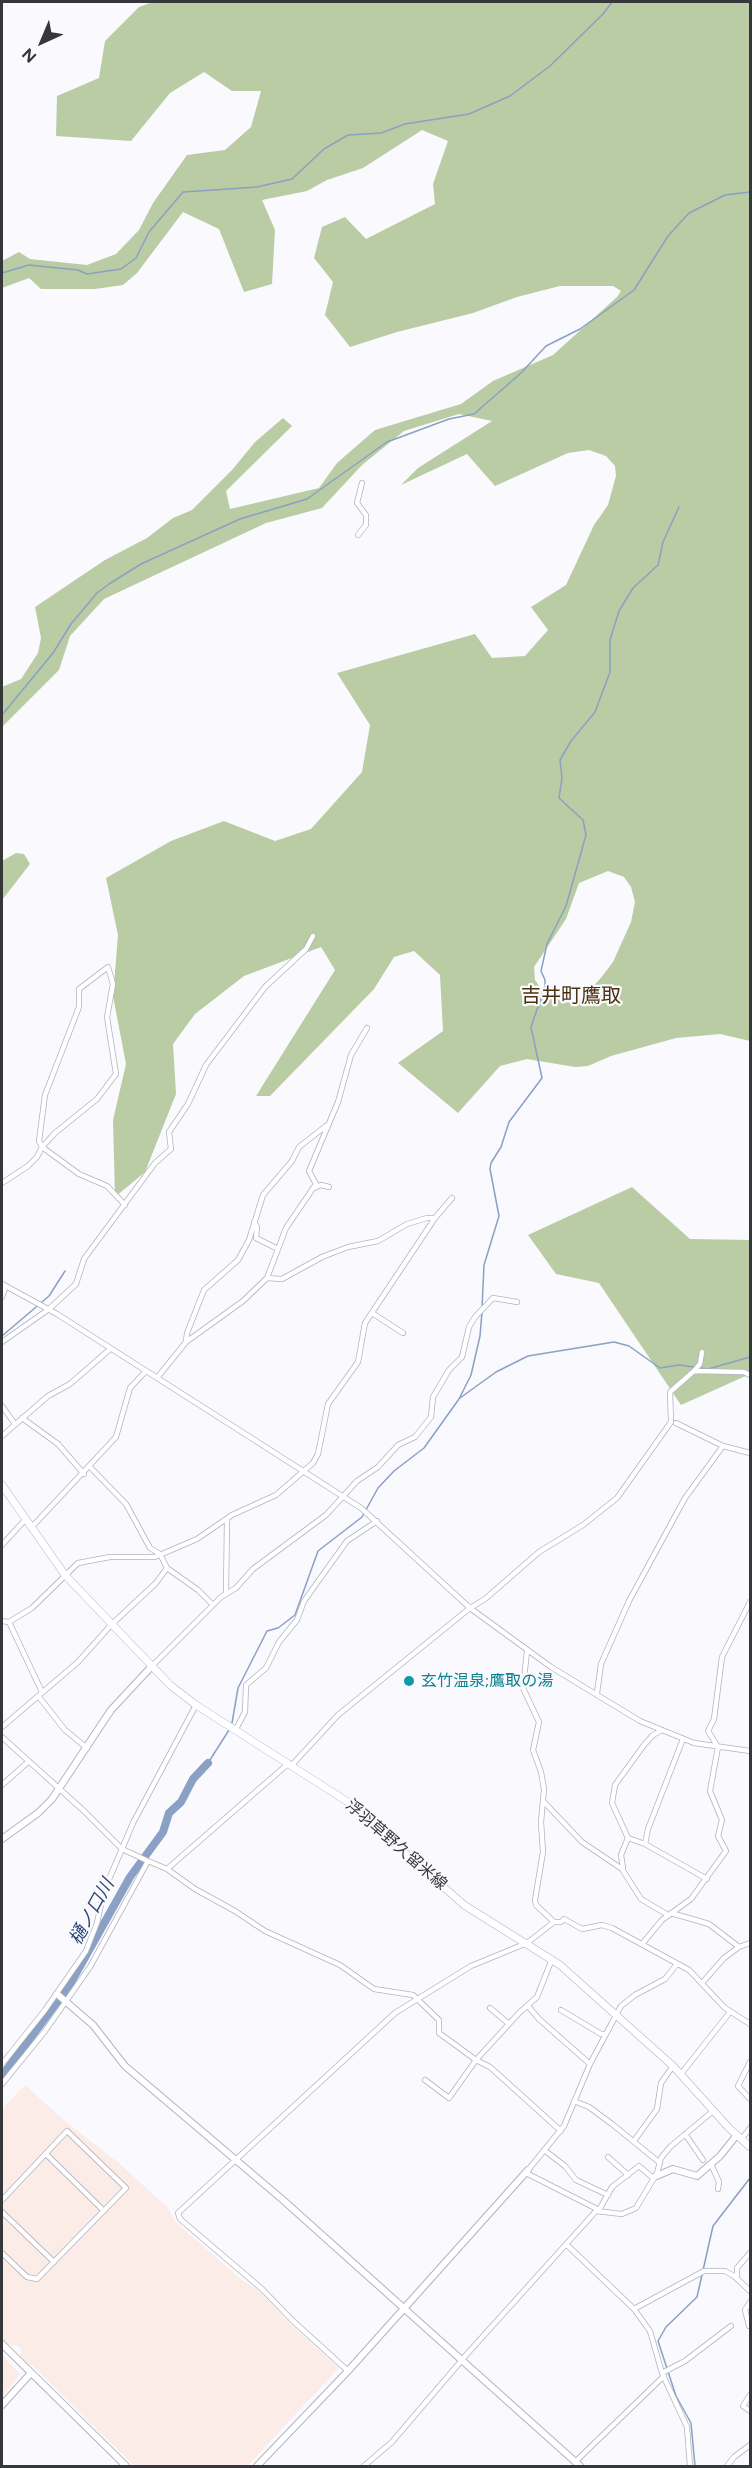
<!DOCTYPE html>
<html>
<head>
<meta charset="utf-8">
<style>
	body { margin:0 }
	#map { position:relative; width:752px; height:2468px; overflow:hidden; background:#f9f9fe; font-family:Figtree,sans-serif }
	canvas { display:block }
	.frame { position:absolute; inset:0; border:3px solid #36373b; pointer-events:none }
	.north { position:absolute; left:12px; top:12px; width:60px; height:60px; -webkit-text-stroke:4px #f9f9fe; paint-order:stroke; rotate:224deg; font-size:16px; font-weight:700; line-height:24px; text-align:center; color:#36373b }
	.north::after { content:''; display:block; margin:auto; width:21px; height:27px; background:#36373b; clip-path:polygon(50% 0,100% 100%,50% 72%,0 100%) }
</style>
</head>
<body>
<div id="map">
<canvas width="752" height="2468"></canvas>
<div class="frame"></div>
<div class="north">N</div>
</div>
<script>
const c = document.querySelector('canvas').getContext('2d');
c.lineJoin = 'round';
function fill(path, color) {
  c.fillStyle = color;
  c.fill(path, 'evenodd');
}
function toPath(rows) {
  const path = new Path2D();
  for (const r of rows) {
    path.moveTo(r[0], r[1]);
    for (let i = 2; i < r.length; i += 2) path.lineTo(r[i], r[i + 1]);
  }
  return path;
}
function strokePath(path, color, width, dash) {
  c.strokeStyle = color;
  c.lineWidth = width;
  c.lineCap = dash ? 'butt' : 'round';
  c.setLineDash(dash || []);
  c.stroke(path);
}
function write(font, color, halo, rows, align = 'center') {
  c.font = font + ' Figtree,"Noto Sans JP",sans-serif';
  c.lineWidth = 4.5;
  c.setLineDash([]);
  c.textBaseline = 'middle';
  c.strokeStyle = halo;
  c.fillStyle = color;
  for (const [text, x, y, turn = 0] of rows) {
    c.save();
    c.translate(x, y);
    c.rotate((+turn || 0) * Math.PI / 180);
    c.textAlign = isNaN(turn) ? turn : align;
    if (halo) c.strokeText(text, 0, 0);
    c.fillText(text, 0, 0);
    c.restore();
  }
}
const industrial = toPath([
	[25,2085,67,2123,119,2163,168,2208,174,2220,188,2233,242,2280,258,2290,289,2323,339,2368,247,2466,134,2466,32,2365,22,2361,20,2356,21,2349,17,2345,6,2345,2,2340,2,2109],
	[2,2355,20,2374,2,2397]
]);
const forest = toPath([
	[153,2,750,2,750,1041,720,1034,676,1038,611,1056,588,1066,575,1067,527,1059,500,1066,458,1113,398,1063,443,1031,440,975,414,951,394,957,374,989,270,1096,256,1096,335,970,321,947,244,976,195,1014,173,1044,176,1094,145,1172,115,1197,113,1120,126,1064,113,996,118,935,106,878,171,841,224,821,275,841,311,829,362,772,370,725,337,673,475,634,492,658,525,656,548,630,531,607,566,585,594,525,608,505,616,476,615,466,606,456,589,450,568,453,495,486,467,454,401,485,418,468,492,421,459,414,404,431,362,465,322,508,266,523,104,599,70,636,59,670,2,727,2,687,21,679,38,653,41,638,35,607,105,560,147,538,173,518,192,510,232,470,255,442,283,418,292,426,226,491,230,509,319,488,337,463,375,430,461,404,493,381,553,355,617,297,621,291,613,286,560,286,517,297,473,313,397,332,350,347,325,315,333,282,314,258,322,227,345,217,366,239,435,204,433,184,448,141,422,130,363,168,327,180,307,191,262,200,275,230,272,284,244,292,219,229,183,212,137,273,123,285,95,289,41,289,29,278,2,288,2,261,19,252,30,259,87,265,116,254,139,230,153,203,187,155,225,150,251,127,261,91,232,91,204,72,170,93,131,141,56,136,57,96,99,78,105,41,139,7],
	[608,871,624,877,631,887,635,902,631,922,613,962,600,979,577,1003,562,1002,540,987,535,980,534,967,566,919,579,883],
	[16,853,24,854,30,864,2,900,2,861],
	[632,1187,690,1239,750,1240,750,1374,681,1405,599,1283,556,1274,528,1235]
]);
const stream = toPath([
	[2,273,29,265,78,270,87,274,121,269,136,258,149,232,183,192,257,187,292,179,324,149,348,135,381,133,405,124,469,114,510,96,550,66,603,14,612,2],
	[2,715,53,653,71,624,97,593,109,584,141,564,240,519,307,499,387,442,449,419,474,414,521,373,546,346,580,329,634,290,668,236,689,213,725,195,750,192],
	[482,1308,484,1265,499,1216,490,1169,491,1163,501,1147,509,1122,542,1078,531,1027,545,986,545,980,541,971,547,944,566,906,586,835,583,820,559,798,562,778,560,760,571,741,595,712,610,672,610,640,619,611,633,588,658,565,663,542,679,507],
	[2,1336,49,1296,65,1271],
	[699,1368,708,1369,750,1357],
	[460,1398,496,1372,528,1356,614,1342,629,1346,660,1368,679,1365,694,1367],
	[232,1723,238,1688,267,1631,278,1628,295,1615,318,1551,362,1517,378,1488,394,1471,424,1448,459,1399,471,1375,480,1336,482,1312],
	[208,1763,229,1730],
	[2,2401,14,2387],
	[695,2466,691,2423,676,2396,658,2341,666,2327,697,2297,713,2226,750,2178]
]);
const river = toPath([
	[2,2076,69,1986,130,1877,163,1832,169,1813,181,1802,193,1779,208,1763]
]);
const street = toPath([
	[358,535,366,525,366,515,357,503,362,483],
	[2,1183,28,1166,37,1157,42,1147,55,1133,97,1099,116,1074,107,1017,113,984,108,967,79,989,79,1007,45,1095,39,1141,42,1147,79,1174,107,1186,125,1205],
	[314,1188,321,1185,329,1187],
	[254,1222,257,1227,256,1238,278,1249],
	[267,1278,282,1279,322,1257,348,1247,378,1241,407,1224,427,1218,435,1218],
	[2,1284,57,1314,361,1508,470,1608,551,1667,640,1721,662,1730,694,1743,750,1751],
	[2,1297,6,1286],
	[372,1313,403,1333],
	[2,1342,49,1309,76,1284,84,1259,155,1163,171,1149,169,1132,188,1104,206,1065,265,987,306,949,313,936],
	[186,1342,187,1333,204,1290,238,1260,249,1240,263,1195,292,1161,299,1147,326,1126],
	[694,1371,744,1372,750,1375],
	[157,1378,186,1342,243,1301,267,1278,286,1228,316,1184,309,1171,338,1102,351,1055,367,1028],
	[2,1406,15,1424],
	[22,1418,58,1444,84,1474],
	[676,1423,723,1446,750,1453],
	[2,1436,48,1396,70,1384,109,1350],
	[31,1528,116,1437,130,1388,145,1372],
	[2,1545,24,1521],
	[167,1568,198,1590,213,1605],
	[226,1594,227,1519],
	[2,1621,9,1622,32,1608,78,1563,110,1557,155,1557,197,1539,232,1515,276,1495,313,1463,318,1454,328,1404,358,1362,365,1323,435,1218,452,1198],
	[9,1622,42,1692],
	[527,1651,523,1688,539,1722,533,1750,541,1772,544,1789,541,1822,543,1852,535,1900,536,1905,554,1922],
	[152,1666,221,1597,236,1588,253,1569,326,1515,357,1481,378,1467,398,1445,415,1437,431,1417,433,1397,449,1370,462,1357,469,1327,475,1317,493,1298,517,1302],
	[597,1693,601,1664,629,1601,685,1498,723,1446],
	[39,1697,65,1730,87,1748],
	[2,1727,78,1662,111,1625,156,1583,167,1568,160,1554,150,1548,126,1504,90,1467],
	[236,1729,245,1712,246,1685,266,1668,279,1642,297,1620,304,1601,347,1541,377,1521],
	[2,1737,84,1811,122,1849,148,1861],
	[292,1765,338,1715,470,1608,485,1599,539,1552,583,1525,617,1498,671,1422,670,1392,694,1371,700,1364,702,1352],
	[2,1785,28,1762],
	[543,1801,582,1842,622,1869,641,1899,668,1915],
	[628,1838,645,1844,707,1879],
	[645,1844,648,1829,683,1739],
	[623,1868,621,1855,628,1838,612,1803,615,1785,644,1745,653,1735,662,1730],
	[167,1869,289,1763],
	[671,1913,709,1924,739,1947],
	[642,1944,662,1920,691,1899,726,1851,718,1836,722,1820,710,1791,718,1747,708,1731,714,1719,722,1657,750,1602],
	[702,1983,724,1958,739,1947,750,1943],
	[528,2006,539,2019,590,2064],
	[490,2008,509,2024],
	[561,2010,601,2034,605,2034],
	[750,2062,738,2086,750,2099],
	[2,2064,45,2010,86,1951,97,1923,104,1891,133,1823,196,1705],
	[681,2074,730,2012],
	[425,2080,449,2098,476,2060,519,2013,537,1997,552,1959],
	[2,2084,45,2031,90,1967,148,1861,167,1869,195,1889,235,1911,265,1931,340,1965,374,1989,413,1995,439,2020,439,2033,476,2060,490,2067,561,2131],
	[574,2101,589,2107,612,2124,660,2163],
	[685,2134,703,2160],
	[741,2140,750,2128],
	[634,2141,657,2109,661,2083,673,2066],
	[544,2150,565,2166,576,2180,608,2195],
	[46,2154,104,2211],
	[608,2157,628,2175],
	[711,2164,719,2182,718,2189],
	[528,2170,564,2126,590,2064,621,2006,635,1995,665,1979,677,1964],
	[526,2173,599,2210,612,2187,639,2166,653,2178],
	[2,2200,67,2131,126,2188,37,2279,27,2277,2,2253],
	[2,2212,54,2262],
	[567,2245,634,2309,650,2331,662,2373,687,2427,690,2466],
	[737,2278,737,2268,750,2253],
	[634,2309,704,2271,725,2271,734,2276,750,2291],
	[749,2326,745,2310,750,2302],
	[348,2371,292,2320,262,2289,180,2219,178,2213,395,2013,471,1966,527,1943,554,1922,561,1922,564,1919,582,1929,602,1925,612,1928,689,1970,725,2008,750,2024],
	[662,2373,685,2361,731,2326],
	[750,2395,743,2406,750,2411],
	[575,2462,664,2376],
	[364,2466,392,2442,467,2354,596,2211,622,2214,636,2208,657,2173,661,2158,670,2147,713,2111],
	[727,2466,734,2457,750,2445]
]);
const secondary = toPath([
	[2,1839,38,1813,52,1799,111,1710,152,1666],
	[57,1994,93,2025,125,2066,283,2200,580,2466],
	[654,2177,673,2169,697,2176,720,2156,736,2136],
	[2,2344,126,2466],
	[2,2405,31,2373],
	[257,2466,348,2371,528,2170]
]);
const primary = toPath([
	[2,1485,65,1575,170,1685,196,1705,348,1802,464,1905,560,1965,673,2066,729,2128,750,2147]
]);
const markers = [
	[409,1681,6,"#0f9aa8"]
];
const cultureNames = [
	["玄竹温泉;鷹取の湯",421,1681]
];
const streetNames = [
	["浮羽草野久留米線",396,1845,41]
];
const waterNames = [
	["樋ノ口川",92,1912,-61]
];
const quarterNames = [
	["吉井町鷹取",571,996]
];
fill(industrial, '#fbece7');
fill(forest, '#bacca4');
strokePath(stream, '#8aa0c4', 1.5);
strokePath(river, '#8aa0c4', 8);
strokePath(street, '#b2b4bf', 6);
strokePath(secondary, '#b2b4bf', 8);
strokePath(primary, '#b2b4bf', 8);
strokePath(street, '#fff', 4.5);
strokePath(secondary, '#fff', 6);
strokePath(primary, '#fff', 7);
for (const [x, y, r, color] of markers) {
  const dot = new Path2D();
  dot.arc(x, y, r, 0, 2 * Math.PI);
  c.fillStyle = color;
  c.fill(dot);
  strokePath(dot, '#f9f9fe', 2);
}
write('16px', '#0d838f', '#f9f9fe', cultureNames, 'left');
write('16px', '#36373b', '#f9f9fe', streetNames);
write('italic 18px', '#294575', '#f9f9fe', waterNames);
write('20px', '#4b3110', '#f9f9fe', quarterNames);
</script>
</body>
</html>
